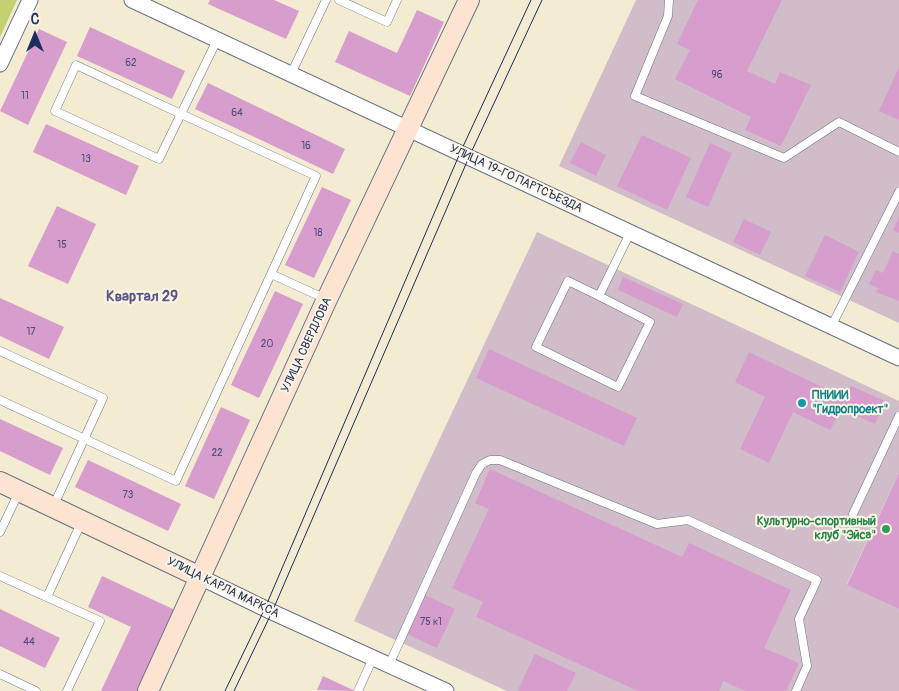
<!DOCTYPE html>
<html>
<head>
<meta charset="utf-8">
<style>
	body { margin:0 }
	#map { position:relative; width:899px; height:691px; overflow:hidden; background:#f4ebd3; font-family:Pangolin,sans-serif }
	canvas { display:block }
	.north { position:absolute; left:10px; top:10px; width:50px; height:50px; -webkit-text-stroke:4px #fcf5e5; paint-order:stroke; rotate:0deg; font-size:14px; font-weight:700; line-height:20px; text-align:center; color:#1b2f5e }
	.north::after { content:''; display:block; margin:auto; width:18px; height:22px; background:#1b2f5e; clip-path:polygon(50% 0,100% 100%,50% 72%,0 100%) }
</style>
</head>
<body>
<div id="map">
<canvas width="899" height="691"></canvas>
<div class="north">С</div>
</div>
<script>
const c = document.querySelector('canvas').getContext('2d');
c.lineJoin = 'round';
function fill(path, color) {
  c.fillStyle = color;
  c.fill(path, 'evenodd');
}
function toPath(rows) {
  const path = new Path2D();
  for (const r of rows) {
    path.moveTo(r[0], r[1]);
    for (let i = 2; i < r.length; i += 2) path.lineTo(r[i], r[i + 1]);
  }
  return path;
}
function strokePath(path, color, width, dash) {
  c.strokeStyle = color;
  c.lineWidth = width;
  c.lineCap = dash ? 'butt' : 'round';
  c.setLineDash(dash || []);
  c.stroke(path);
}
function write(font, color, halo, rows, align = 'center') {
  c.font = font + ' Pangolin,sans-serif';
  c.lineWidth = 4;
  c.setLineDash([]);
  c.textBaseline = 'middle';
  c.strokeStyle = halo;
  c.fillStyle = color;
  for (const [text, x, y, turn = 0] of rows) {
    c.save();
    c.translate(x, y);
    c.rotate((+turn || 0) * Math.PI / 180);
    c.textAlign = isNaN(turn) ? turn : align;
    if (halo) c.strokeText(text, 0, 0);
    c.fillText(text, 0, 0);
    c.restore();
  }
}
const industrial = toPath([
	[636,0,899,0,899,323,559,166],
	[537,232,899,401,899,473,847,584,899,609,899,691,507,691,354,621]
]);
const green = toPath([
	[0,0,17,0,0,37]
]);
const building = toPath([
	[210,0,274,0,299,11,286,39,208,4],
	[698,0,782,0,747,71,775,84,780,72,811,85,781,146,745,130,751,117,675,79,690,50,677,44],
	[417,10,444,22,410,96,335,62,349,31,397,53],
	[90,27,185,71,172,99,77,56],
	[39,29,67,42,28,125,0,111],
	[899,67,899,120,879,111],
	[208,83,345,149,333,174,195,109],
	[46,124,139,166,126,195,33,152],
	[642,135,691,158,667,210,617,186],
	[581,142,606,155,596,176,570,163],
	[710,143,732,153,708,207,686,197],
	[322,187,351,200,314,278,285,265],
	[57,206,96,224,68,284,28,266],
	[899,217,899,233,893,230],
	[744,219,771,232,760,255,733,242],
	[825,235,859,252,840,292,805,276],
	[893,251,899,254,899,301,876,292,878,288,869,284,876,270,883,273],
	[623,277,683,304,677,317,618,290],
	[275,291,303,304,259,398,231,385],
	[0,298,64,327,49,359,0,336],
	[489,349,637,418,624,446,476,378],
	[749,352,845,398,851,386,885,401,875,424,841,409,830,430,793,412,769,463,740,449,765,397,735,382],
	[221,407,250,420,214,499,185,486],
	[0,419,63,448,50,475,0,451],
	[88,460,181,504,168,531,75,487],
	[490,469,682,557,689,543,791,590,764,648,799,663,786,691,745,691,723,681,719,691,638,691,476,617,483,602,452,588,489,509,475,503],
	[899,473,899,609,847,585],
	[102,576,175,610,137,691,101,691,131,627,88,607],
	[425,595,455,609,437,648,407,634],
	[0,609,60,638,45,668,0,646],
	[535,654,576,673,567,691,521,691,518,690],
	[323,676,355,691,317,690]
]);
const lane = toPath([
	[339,0,387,22,397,0],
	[669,0,668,16,635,96,784,158,839,122,899,152],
	[291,74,326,0],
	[271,274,326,299],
	[599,296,650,322,618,387,536,347,568,281,599,296,630,233],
	[831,327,899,192],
	[0,351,103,398,53,507],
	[0,400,176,481,316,176,181,114,76,65,55,111,159,159,181,114,217,40],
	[853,514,899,416],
	[0,532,19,492],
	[0,576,100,621,67,691],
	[47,597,82,521],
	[389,665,476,473,482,464,490,460,500,460,657,524,688,520,817,580,799,619,807,666,796,691],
	[0,674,36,691],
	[358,691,373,658]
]);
const street = toPath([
	[132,0,899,358],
	[0,64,30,0],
	[200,577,272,612,446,691]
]);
const secondary = toPath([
	[0,482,200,577],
	[148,691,327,299,469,0]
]);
const tram = toPath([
	[225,691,265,608,460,153,531,0],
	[234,691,272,612,469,157,542,0]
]);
const markers = [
	[802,403,5,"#0f9aa8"],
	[886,529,5,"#2e9e5b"]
];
const numberNames = [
	["62",131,63],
	["96",717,75],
	["11",25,96],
	["64",237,113],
	["16",306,146],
	["13",86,159],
	["18",318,233],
	["15",62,245],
	["17",31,332],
	["20",267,344],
	["22",217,453],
	["73",128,495],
	["75 к1",431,622],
	["44",29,642]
];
const streetNames = [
	["УЛИЦА 19-ГО ПАРТСЪЕЗДА",516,179,25],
	["УЛИЦА СВЕРДЛОВА",307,345,-65],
	["УЛИЦА КАРЛА МАРКСА",223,588,26]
];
const cultureNames = [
	["ПНИИИ",812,396],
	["\"Гидропроект\"",812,410]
];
const leisureNames = [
	["Культурно-спортивный",876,522],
	["клуб \"Эйса\"",876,536]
];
const quarterNames = [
	["Квартал 29",142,297]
];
fill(industrial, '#d1bdc9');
fill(green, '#c3d173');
fill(building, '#d69dcd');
strokePath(lane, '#677187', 9);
strokePath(street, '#677187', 17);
strokePath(secondary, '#677187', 22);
strokePath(lane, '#fff', 8);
strokePath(street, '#fff', 15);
strokePath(secondary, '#fde4d1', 20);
strokePath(tram, '#1b2f5e', 1);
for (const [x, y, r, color] of markers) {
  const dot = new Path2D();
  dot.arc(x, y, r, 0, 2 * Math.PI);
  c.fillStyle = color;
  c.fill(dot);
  strokePath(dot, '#fcf5e5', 2);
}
write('10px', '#4a4a7a', null, numberNames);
write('12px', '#1b2f5e', '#fcf5e5', streetNames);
write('bold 12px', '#0d838f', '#fcf5e5', cultureNames, 'left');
write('bold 12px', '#27864d', '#fcf5e5', leisureNames, 'right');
write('bold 15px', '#5c5685', '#fcf5e5', quarterNames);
</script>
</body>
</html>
